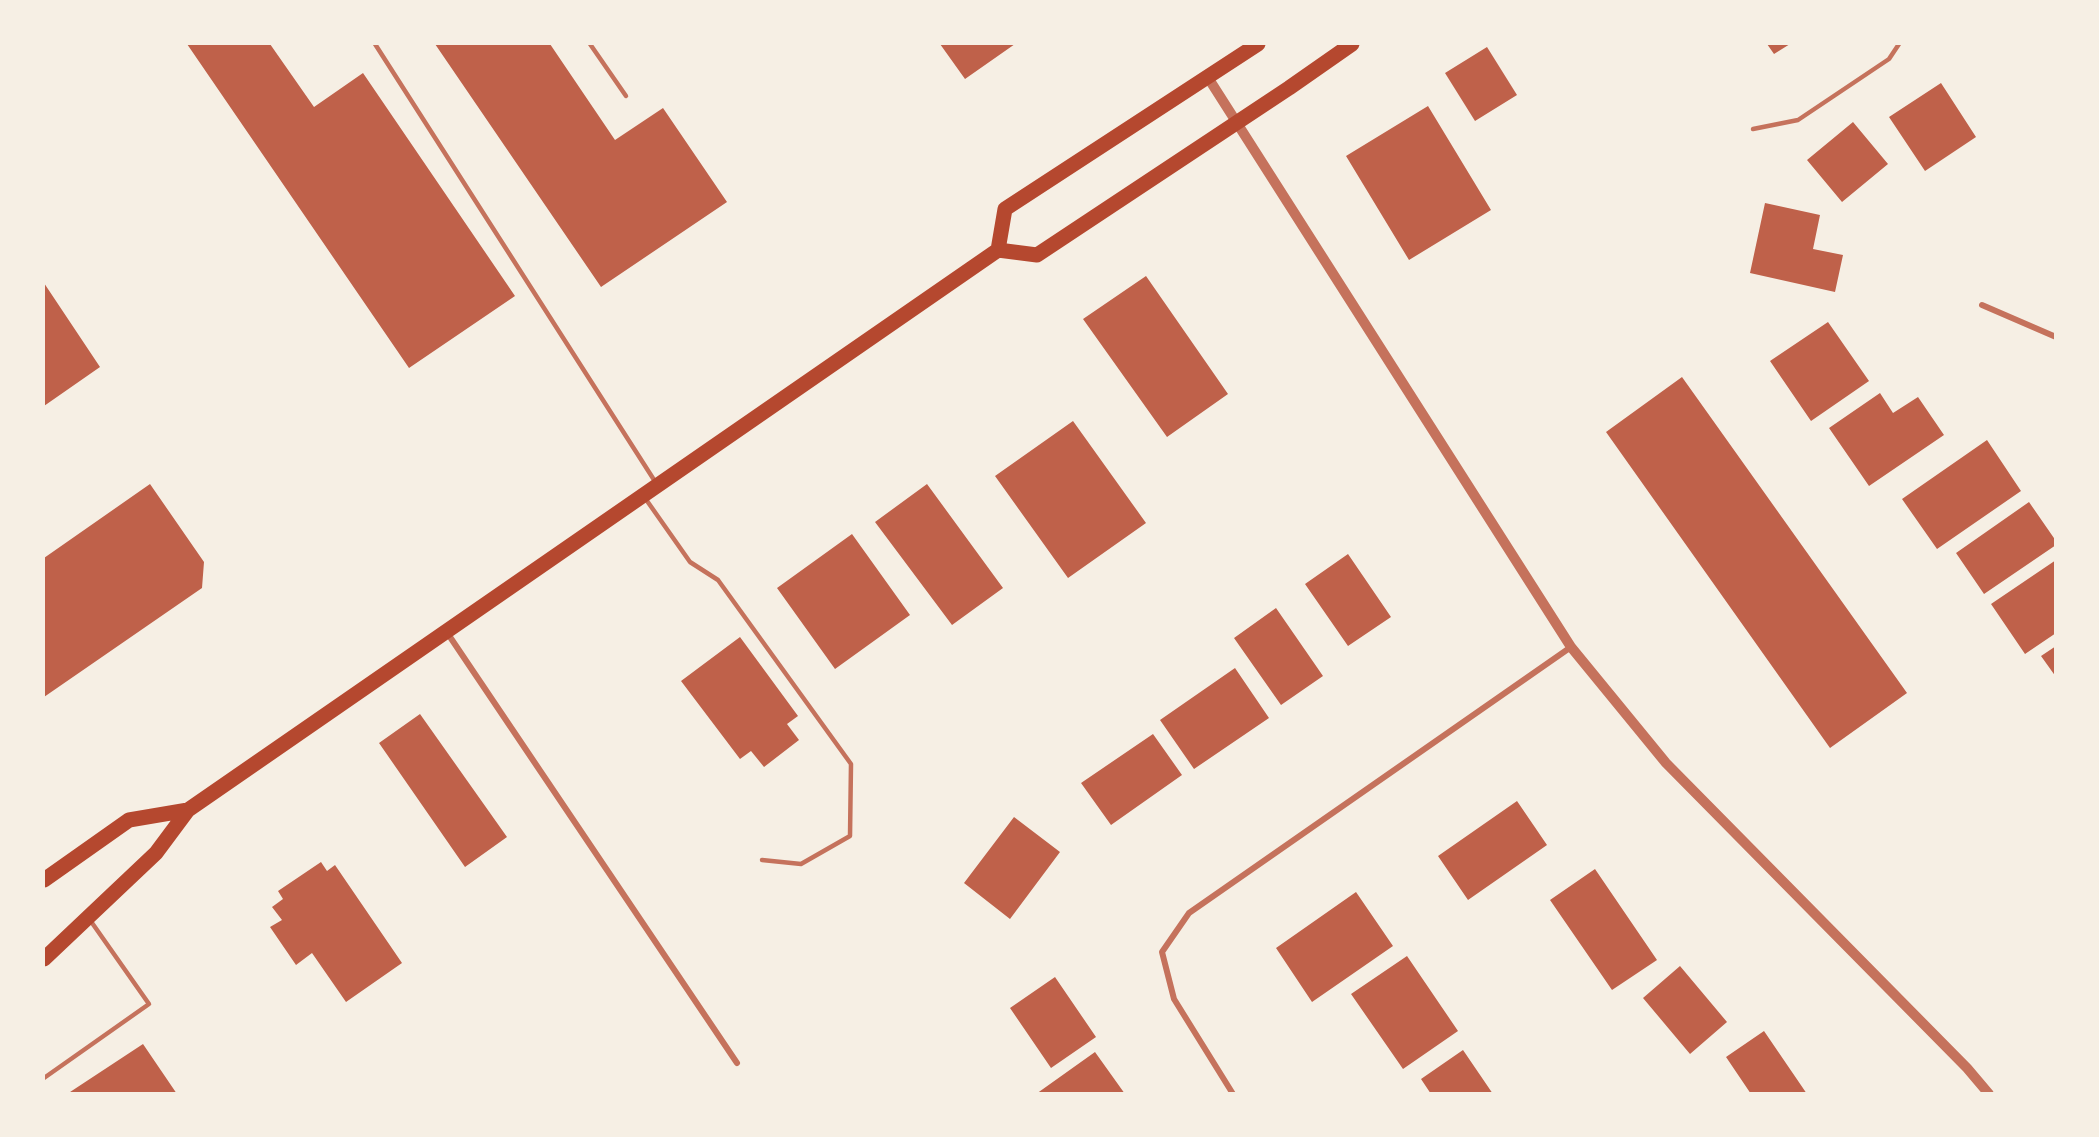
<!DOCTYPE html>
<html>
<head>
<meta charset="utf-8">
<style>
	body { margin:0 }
	#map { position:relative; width:2099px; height:1137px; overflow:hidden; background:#f6efe4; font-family:Merriweather,serif }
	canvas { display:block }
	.frame { position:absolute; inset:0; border:45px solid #f6efe4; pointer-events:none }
</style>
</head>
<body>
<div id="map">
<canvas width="2099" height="1137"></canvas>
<div class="frame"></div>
</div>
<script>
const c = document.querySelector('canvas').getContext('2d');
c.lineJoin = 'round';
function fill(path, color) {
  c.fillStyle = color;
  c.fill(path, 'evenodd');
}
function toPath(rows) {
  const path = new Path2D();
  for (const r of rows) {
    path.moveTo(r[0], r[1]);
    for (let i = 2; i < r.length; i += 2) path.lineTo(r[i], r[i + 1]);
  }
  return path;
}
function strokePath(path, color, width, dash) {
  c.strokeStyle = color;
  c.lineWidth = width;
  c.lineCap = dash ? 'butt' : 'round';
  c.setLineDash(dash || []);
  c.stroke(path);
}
const building = toPath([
	[187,44,270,44,314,107,363,73,515,296,409,368],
	[435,44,550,44,615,140,663,108,727,202,601,287],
	[940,44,1015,44,965,79],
	[1767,44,1790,44,1774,54],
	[1487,47,1517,95,1475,121,1445,73],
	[1941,83,1976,137,1925,171,1889,117],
	[1428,106,1491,210,1409,260,1346,156],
	[1853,122,1888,164,1842,202,1807,160],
	[1765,203,1820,215,1813,249,1843,255,1835,292,1750,273],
	[1146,276,1228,394,1167,437,1083,319],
	[44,283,100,367,44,406],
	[1828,322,1869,381,1811,421,1770,361],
	[1682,377,1907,693,1830,748,1606,432],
	[1880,393,1893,413,1918,397,1944,435,1869,486,1829,428],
	[1073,421,1146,523,1068,578,995,476],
	[1987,440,2021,491,1937,549,1902,499],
	[150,484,204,562,202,588,44,697,44,558],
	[927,484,1003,588,952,625,875,522],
	[2029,502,2056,541,2056,545,1984,594,1956,553],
	[852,534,910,615,835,669,777,588],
	[1348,554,1391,617,1348,646,1305,584],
	[2056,560,2056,633,2025,654,1991,604],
	[1276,608,1323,676,1281,705,1234,638],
	[740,637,798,716,787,724,799,740,764,767,751,751,740,759,681,681],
	[2056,646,2056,677,2041,656],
	[1235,668,1269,718,1194,769,1160,720],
	[420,714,507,837,465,867,379,743],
	[1153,734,1182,775,1111,825,1081,783],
	[1517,801,1547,845,1468,900,1438,856],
	[1014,817,1060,852,1010,919,964,883],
	[321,862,327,871,335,865,402,963,346,1002,312,953,296,965,270,927,282,920,272,907,283,899,278,891],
	[1595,869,1657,960,1612,990,1550,900],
	[1356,892,1393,946,1312,1002,1276,948],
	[1407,956,1458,1031,1403,1069,1351,994],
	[1680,966,1727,1022,1690,1054,1643,998],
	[1055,977,1096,1037,1051,1068,1010,1008],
	[1764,1031,1807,1094,1751,1094,1726,1057],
	[143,1044,177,1094,67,1094],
	[1463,1050,1493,1094,1431,1094,1421,1079],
	[1095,1052,1125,1094,1036,1094]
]);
const service = toPath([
	[375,44,656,483],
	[590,44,626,96],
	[1753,129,1798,120,1889,59,1899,44],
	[645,498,690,562,718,580,851,764,850,836,801,864,762,860],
	[44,1078,149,1004,90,920]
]);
const minor = toPath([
	[1982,305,2056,337],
	[446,631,737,1063],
	[1233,1094,1174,999,1162,952,1189,913,1571,647]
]);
const tertiary = toPath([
	[1207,76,1571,647,1666,763,1967,1068,1989,1094]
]);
const primary = toPath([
	[998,250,1005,209,1258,44],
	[44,880,129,820,188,810],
	[44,959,156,853,188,810,998,250,1037,255,1289,88,1352,44]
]);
fill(building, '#bf614a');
strokePath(service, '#c5725c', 4.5);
strokePath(minor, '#c5725c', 6);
strokePath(tertiary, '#c5725c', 10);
strokePath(primary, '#b5482f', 15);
</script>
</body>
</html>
